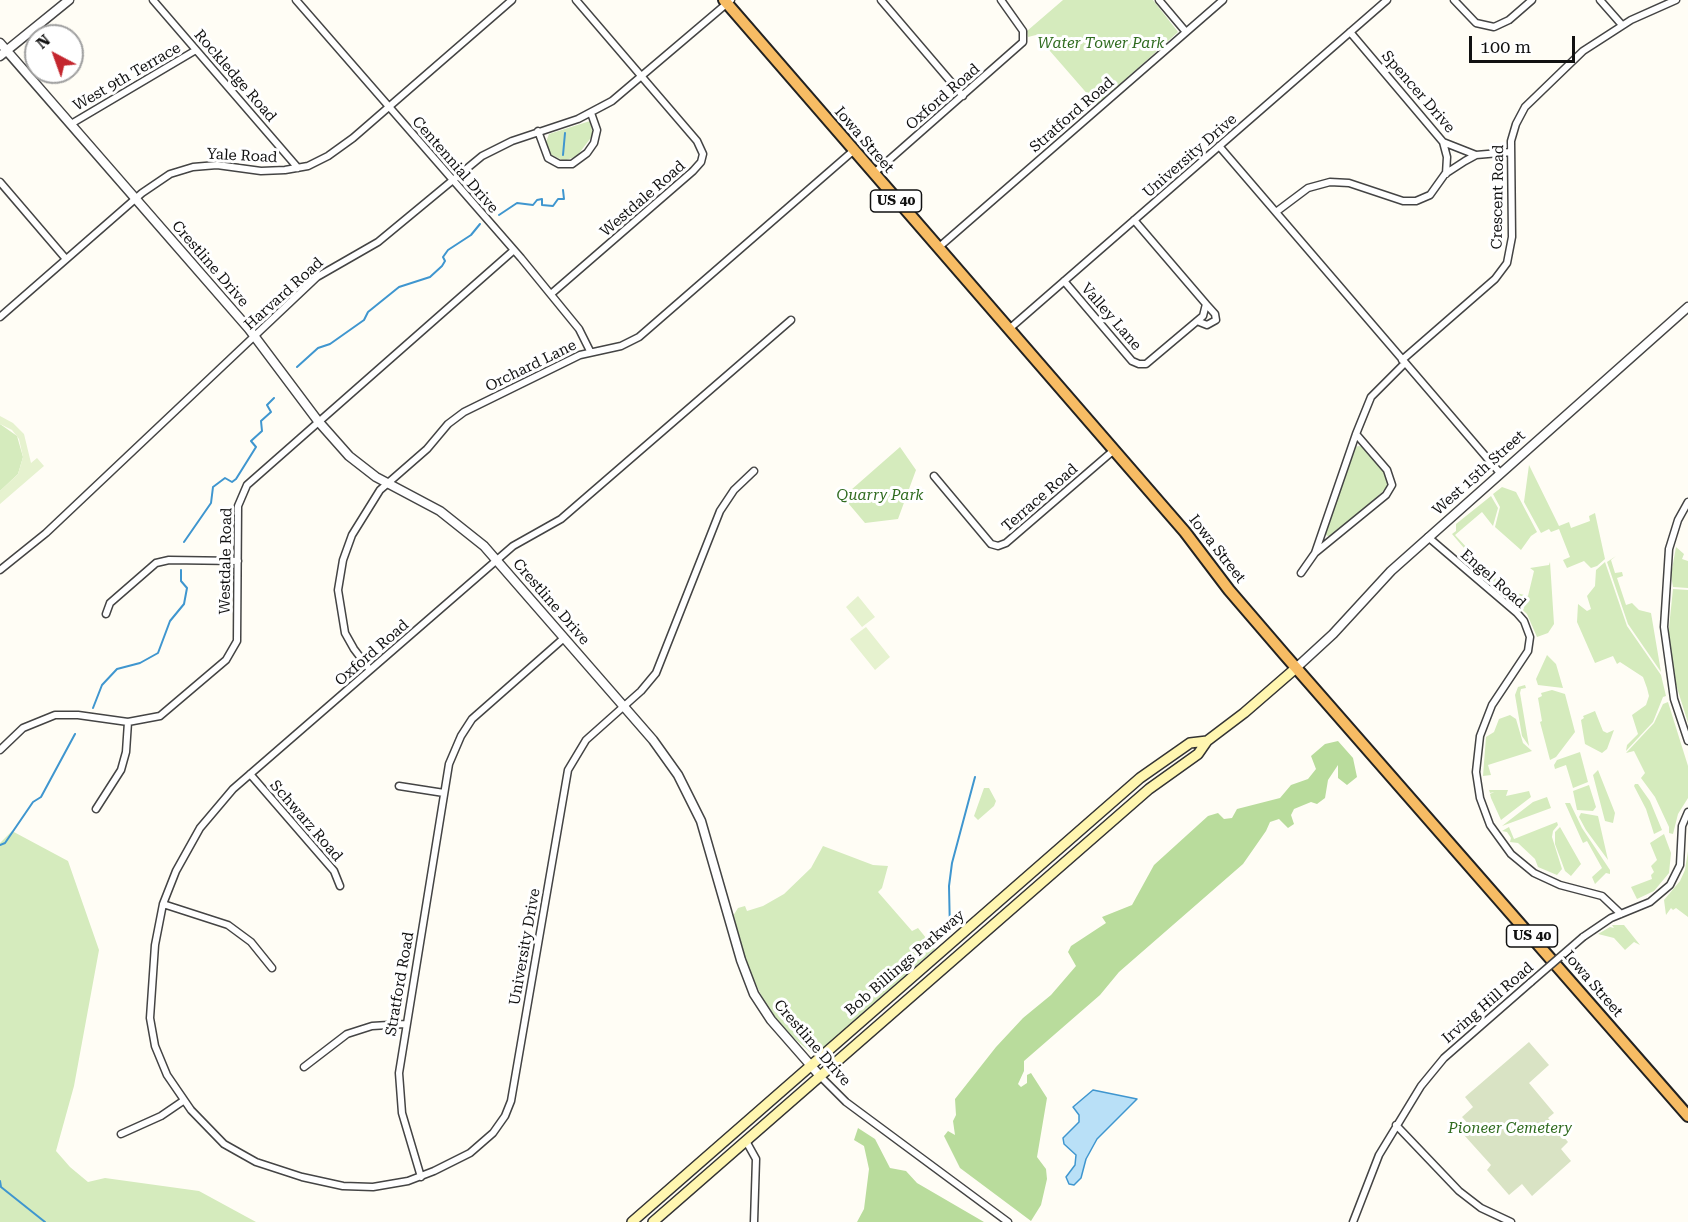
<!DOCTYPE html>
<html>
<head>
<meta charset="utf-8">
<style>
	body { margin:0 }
	#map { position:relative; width:1688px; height:1222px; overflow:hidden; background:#fffdf5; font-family:"Roboto Serif",serif }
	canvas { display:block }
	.north { position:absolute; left:24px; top:24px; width:60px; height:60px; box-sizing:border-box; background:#fff; border:2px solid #a0a0a0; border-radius:50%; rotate:319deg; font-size:16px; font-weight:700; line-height:24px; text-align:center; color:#111 }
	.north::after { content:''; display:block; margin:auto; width:21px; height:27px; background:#c4262e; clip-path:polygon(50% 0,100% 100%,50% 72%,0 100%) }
	.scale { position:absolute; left:1469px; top:36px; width:106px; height:27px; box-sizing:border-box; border:3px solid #111; border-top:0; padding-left:8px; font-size:18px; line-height:21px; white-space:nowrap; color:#111; -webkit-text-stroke:4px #fff; paint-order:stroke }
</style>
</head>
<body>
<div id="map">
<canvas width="1688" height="1222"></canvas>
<div class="north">N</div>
<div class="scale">100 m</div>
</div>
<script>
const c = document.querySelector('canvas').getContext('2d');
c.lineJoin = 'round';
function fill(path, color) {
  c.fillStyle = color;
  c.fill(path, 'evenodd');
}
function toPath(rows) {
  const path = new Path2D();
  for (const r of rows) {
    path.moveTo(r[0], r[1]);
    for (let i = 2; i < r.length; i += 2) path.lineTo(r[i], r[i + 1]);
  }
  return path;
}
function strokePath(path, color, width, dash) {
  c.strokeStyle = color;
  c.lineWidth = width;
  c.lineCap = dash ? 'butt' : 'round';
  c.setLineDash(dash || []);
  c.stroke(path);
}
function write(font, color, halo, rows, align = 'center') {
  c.font = font + ' "Roboto Serif",serif';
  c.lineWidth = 6;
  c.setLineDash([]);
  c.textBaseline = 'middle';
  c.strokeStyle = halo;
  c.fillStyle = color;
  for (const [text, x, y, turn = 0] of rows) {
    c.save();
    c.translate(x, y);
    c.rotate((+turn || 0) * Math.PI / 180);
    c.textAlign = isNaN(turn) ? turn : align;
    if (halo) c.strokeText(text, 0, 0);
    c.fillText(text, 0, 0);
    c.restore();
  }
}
const green = toPath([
	[1063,0,1153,0,1178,32,1097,105,1036,35,1028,37,1027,31],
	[590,121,593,135,577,156,564,161,550,154,546,142,549,134],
	[0,424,17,436,23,457,18,474,0,491],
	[1359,446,1363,447,1386,472,1389,486,1333,536,1328,536,1324,534,1337,494,1355,447],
	[900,447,916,470,898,519,865,523,843,497],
	[1529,465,1559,526,1569,522,1571,528,1590,521,1589,516,1595,513,1605,559,1597,566,1591,568,1584,561,1567,568,1563,560,1570,557,1559,529,1551,532,1549,529,1541,533,1524,502],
	[1502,487,1516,492,1537,532,1531,536,1521,550,1495,527,1500,507,1493,494],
	[1491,496,1498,508,1493,526,1482,512,1455,535,1496,579,1494,583,1452,534,1456,531,1456,524],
	[1676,547,1684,554,1682,559,1688,561,1688,588,1673,587,1671,575],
	[1616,556,1611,560,1615,573,1622,572,1623,576,1617,578,1626,605,1632,603,1639,610,1651,613,1661,672,1628,624,1607,562],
	[1550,562,1554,624,1548,633,1537,637,1527,614,1507,595,1513,592,1528,596,1534,571,1530,568,1549,565],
	[1605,562,1627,626,1661,675,1666,696,1663,697,1653,722,1626,751,1627,745,1638,734,1632,715,1646,705,1649,696,1647,688,1643,677,1620,662,1617,664,1613,656,1595,663,1577,622,1578,604,1587,611,1591,609,1587,596,1595,586,1596,570],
	[1673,589,1688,590,1688,723,1674,678,1668,637],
	[1547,655,1556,664,1563,688,1538,685,1536,679],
	[1525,685,1526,688,1521,689,1520,693,1529,746,1522,736,1515,695,1518,687],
	[1552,690,1565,694,1575,732,1556,757,1550,760,1540,722,1542,721,1538,698,1542,696,1541,693],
	[1668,702,1688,766,1688,798,1678,814,1673,834,1669,833,1669,827,1655,797,1641,778,1645,773,1634,751,1626,753,1654,723,1663,704],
	[1595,711,1603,731,1607,733,1614,730,1607,749,1602,753,1585,744,1581,720,1584,718,1583,716],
	[1510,715,1516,719,1523,743,1532,751,1488,765,1491,775,1483,776,1486,737,1494,732,1499,719],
	[1580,752,1588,782,1573,788,1566,765,1555,769,1554,765,1557,760],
	[1598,770,1615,813,1613,823,1605,821,1593,775],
	[1635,784,1638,784,1650,801,1662,830,1654,834,1646,809,1634,786],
	[1589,785,1596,807,1593,811,1577,810,1573,791],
	[984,788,989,788,996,801,994,806,978,820,974,816],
	[1489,790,1508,790,1506,796,1529,791,1531,797,1501,820,1491,798,1490,794,1494,792,1490,793],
	[1547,797,1551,808,1502,826,1533,802],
	[1565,803,1570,803,1582,828,1610,870,1610,874,1606,873,1595,884,1592,877,1602,868,1587,841,1583,843],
	[1581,813,1598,816,1608,860,1586,830,1579,817],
	[1557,822,1558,825,1553,831,1552,837,1562,869,1557,875,1538,867,1535,859,1518,843,1510,842,1511,838,1507,832,1502,831,1509,827,1514,839],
	[1560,827,1581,864,1571,876,1565,871,1555,844,1555,832],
	[12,831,68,861,99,950,74,1086,56,1151,70,1167,88,1182,105,1178,199,1191,256,1222,0,1222,0,843],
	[1664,834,1671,853,1669,873,1654,891,1637,899,1631,887,1652,879,1651,875,1654,872,1651,866,1657,860,1650,843],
	[823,846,873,865,888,866,882,888,878,892,912,931,918,928,935,949,816,1054,811,1053,787,1032,766,1005,749,970,733,916,738,908,745,906,747,911,763,906,784,894,811,868],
	[1688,851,1688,917,1676,908,1673,910,1671,908,1666,915,1664,900,1680,881,1685,870],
	[1612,925,1624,925,1640,945,1634,942,1625,950,1614,938,1598,934,1610,927,1614,928]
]);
const forest = toPath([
	[1338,741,1353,758,1357,777,1347,785,1338,778,1338,765,1328,780,1325,798,1317,804,1311,802,1294,809,1291,815,1294,824,1288,828,1279,819,1270,822,1266,831,1243,864,1119,972,1100,995,1024,1061,1024,1071,1018,1084,1021,1087,1027,1083,1027,1075,1031,1073,1047,1098,1037,1157,1046,1169,1047,1179,1041,1205,1031,1221,960,1168,944,1136,948,1131,955,1135,953,1121,956,1115,955,1099,996,1047,1023,1018,1051,995,1076,966,1068,952,1071,946,1106,923,1102,917,1132,905,1154,865,1208,816,1218,813,1224,819,1232,818,1237,809,1280,798,1291,785,1308,779,1316,769,1311,756,1325,744],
	[858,1128,875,1139,890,1168,906,1171,917,1183,984,1222,857,1222,864,1209,869,1169,864,1146,854,1140]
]);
const cemetery = toPath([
	[1529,1042,1549,1065,1529,1083,1554,1113,1548,1118,1568,1142,1561,1149,1571,1161,1532,1196,1522,1184,1509,1195,1487,1170,1491,1165,1464,1135,1472,1128,1462,1117,1473,1107,1465,1097]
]);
const pitch = toPath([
	[0,416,13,423,24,434,31,463,37,458,44,466,0,504,0,491,18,474,23,457,19,439,12,430,0,424],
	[858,596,875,617,862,627,846,607],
	[866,627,890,657,875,670,850,639]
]);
const water = toPath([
	[1093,1090,1137,1099,1097,1139,1086,1159,1081,1178,1074,1185,1069,1184,1066,1177,1075,1165,1076,1155,1064,1144,1063,1138,1079,1122,1079,1115,1073,1107,1093,1090]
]);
const stream = toPath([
	[563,155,565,133],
	[499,215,517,203,533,205,537,200,542,199,542,205,553,206,558,199,564,199,563,190],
	[297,367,318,348,330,344,364,320,368,312,399,287,430,277,442,266,445,261,443,257,448,250,471,235,480,224],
	[184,542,211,503,213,487,225,478,232,482,236,479,256,447,251,441,262,431,261,421,271,412,267,405,274,398],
	[93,708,102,685,117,669,140,663,158,653,170,621,184,604,187,588,181,581,181,570],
	[0,845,5,843,33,802,41,797,75,734],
	[950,932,949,886,952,863,975,777],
	[0,1181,1,1187,45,1222]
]);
const minor = toPath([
	[153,0,298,168],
	[296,0,521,258,579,329,590,351],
	[881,0,963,96],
	[1159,0,1186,32],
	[1454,0,1476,23,1494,27,1509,20,1532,0],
	[1600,0,1622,25],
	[1350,32,1443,142,1476,155],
	[71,124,196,50],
	[538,131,548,158,559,164,572,164,587,153,594,143,597,130,591,113],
	[1443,142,1447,157,1446,174],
	[1219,146,1500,473],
	[873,174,1023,42,1023,31,1001,0],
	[0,182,66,259],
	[1276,212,1308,188,1330,182,1349,183,1403,201,1416,201,1430,195,1445,174,1465,161,1476,155,1511,152],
	[938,248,1223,0],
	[1064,281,1132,361,1139,364,1146,364,1203,316,1206,304,1134,220],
	[551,294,693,171,701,162,703,154,697,141,576,0],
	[0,317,142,193,170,174,193,167,217,165,261,171,285,170,308,166,328,156,353,138,512,0],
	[1197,321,1207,325,1216,320,1215,314,1206,304],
	[1008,330,1387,0],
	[1402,360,1495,279,1507,263,1512,237,1511,141,1516,124,1525,107,1583,51,1631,20,1676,0],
	[1356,434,1371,397,1405,363],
	[754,471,734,490,720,511,656,673,641,691,586,740,568,770,511,1101,505,1116,493,1133,470,1153,434,1171,408,1181,373,1187,343,1186,302,1177,256,1162,224,1144,191,1110,167,1075,155,1046,150,1018,155,945,163,904,176,871,200,828,233,789,513,546,561,519,791,320],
	[934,476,991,544,998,546,1006,543,1114,450],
	[1688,502,1678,520,1669,549,1664,627,1674,699,1688,741],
	[1428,537,1517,613,1524,621,1530,637,1528,651,1492,705,1480,736,1476,772,1480,798,1490,825,1511,854,1534,873,1560,885,1602,896,1621,914],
	[0,570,46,533,317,277,378,242,482,156,512,141,578,119,612,101,731,0],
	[1301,573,1315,553,1356,434,1387,470,1392,485,1386,495,1315,553],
	[106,614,110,603,156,563,169,560,238,561],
	[370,670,354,649,345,633,338,590,343,560,352,535,380,490,427,449,448,424,464,412,580,355,621,346,639,337,853,151],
	[0,750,23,728,55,715,78,715,128,722,160,716,226,660,237,641,238,506,247,485,514,250],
	[250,774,334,871,340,886],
	[399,786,444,793],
	[96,809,121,770,126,752,128,722],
	[163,904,228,925,251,942,272,968],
	[1583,937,1611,918,1650,902,1670,885,1680,865,1682,826,1688,812],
	[304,1067,347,1034,372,1026,405,1024],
	[820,1076,846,1102,1008,1222],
	[1396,1125,1459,1191,1481,1208,1511,1222],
	[121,1134,161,1116,183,1101],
	[746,1141,756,1159,754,1222],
	[421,1177,402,1113,399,1073,449,764,461,736,472,719,564,638],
	[1353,1222,1379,1155,1421,1086,1444,1058,1531,982]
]);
const tertiary = toPath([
	[0,43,249,329,318,421,349,456,376,477,440,511,484,546,653,740,678,775,701,821,741,960,754,994,771,1020,820,1076],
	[0,56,69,0],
	[1296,668,1333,634,1391,571,1688,307]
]);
const secondary = toPath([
	[632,1222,1140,778,1190,743,1207,741],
	[653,1222,1149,789,1198,754,1207,741,1244,713,1296,668]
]);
const trunk = toPath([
	[724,0,1185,532,1229,590,1284,654,1688,1116]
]);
const minorBridge = toPath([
	[1531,982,1583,937]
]);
const shields = [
	[896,201,51],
	[1532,936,51]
];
const shieldNames = [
	["US 40",896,201],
	["US 40",1532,936]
];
const parkNames = [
	["Water Tower Park",1101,44],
	["Quarry Park",880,496],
	["Pioneer Cemetery",1510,1129]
];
const streetNames = [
	["Rockledge Road",235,76,49],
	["West 9th Terrace",127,77,-30],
	["Spencer Drive",1418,92,49],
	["Oxford Road",943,97,-41],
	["Stratford Road",1072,115,-41],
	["Iowa Street",864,140,49],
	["Yale Road",242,156,3],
	["University Drive",1190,156,-41],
	["Centennial Drive",455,165,49],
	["Crescent Road",1498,197,-89],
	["Westdale Road",643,199,-41],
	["Crestline Drive",210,264,49],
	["Harvard Road",284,294,-42],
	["Valley Lane",1111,317,49],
	["Orchard Lane",531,366,-26],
	["West 15th Street",1479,473,-42],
	["Terrace Road",1040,498,-41],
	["Iowa Street",1217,549,52],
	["Westdale Road",226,561,-89],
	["Engel Road",1493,579,41],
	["Crestline Drive",551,602,49],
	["Oxford Road",372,653,-41],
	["Schwarz Road",306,821,49],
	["University Drive",525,947,-80],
	["Bob Billings Parkway",905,963,-41],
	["Stratford Road",400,984,-80],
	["Iowa Street",1593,984,49],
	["Irving Hill Road",1488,1003,-41],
	["Crestline Drive",812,1043,49]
];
fill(green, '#d5ebbd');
fill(forest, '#b9dc9c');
fill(cemetery, '#d9e3c4');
fill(pitch, '#e6f2cf');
fill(water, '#b9e0f7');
strokePath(water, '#3f96cf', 1.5);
strokePath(stream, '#3f96cf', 2);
strokePath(minor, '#444', 9);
strokePath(tertiary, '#444', 11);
strokePath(secondary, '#333', 12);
strokePath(trunk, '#222', 14);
strokePath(minor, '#fff', 6);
strokePath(tertiary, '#fff', 8);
strokePath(secondary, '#fff6b0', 9);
strokePath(trunk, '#f7bc64', 10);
strokePath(minorBridge, '#444', 9, []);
strokePath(minorBridge, '#fff', 6);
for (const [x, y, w] of shields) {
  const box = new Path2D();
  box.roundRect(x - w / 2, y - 11, w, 22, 4.5);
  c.fillStyle = '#fff';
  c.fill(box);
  strokePath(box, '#111', 1.5);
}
write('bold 14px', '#111', null, shieldNames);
write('italic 15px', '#2f6b1f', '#fff', parkNames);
write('15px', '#111', '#fff', streetNames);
</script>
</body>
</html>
